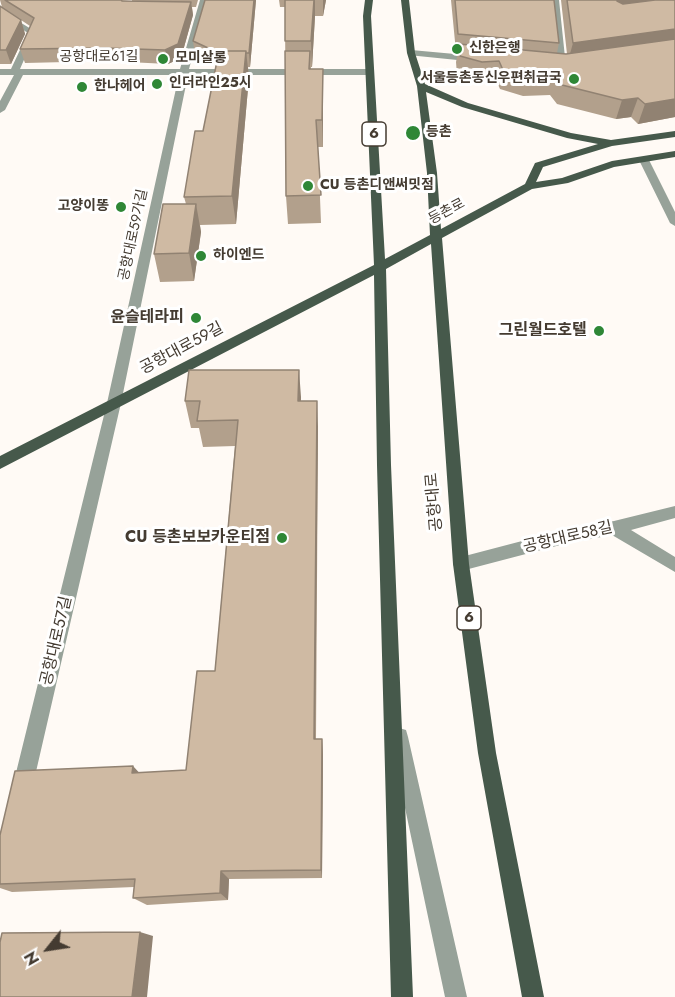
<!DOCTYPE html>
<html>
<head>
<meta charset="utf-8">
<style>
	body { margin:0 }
	#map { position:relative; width:675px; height:997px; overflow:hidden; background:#fffaf5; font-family:Jost,sans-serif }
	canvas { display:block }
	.north { position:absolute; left:18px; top:919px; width:60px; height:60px; -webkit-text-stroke:4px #fff; paint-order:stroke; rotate:240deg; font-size:16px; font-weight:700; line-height:24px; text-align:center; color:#443b31 }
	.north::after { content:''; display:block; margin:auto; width:21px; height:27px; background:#443b31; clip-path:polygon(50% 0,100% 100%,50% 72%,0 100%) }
</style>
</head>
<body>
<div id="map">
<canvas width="675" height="997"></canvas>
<div class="north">N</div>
</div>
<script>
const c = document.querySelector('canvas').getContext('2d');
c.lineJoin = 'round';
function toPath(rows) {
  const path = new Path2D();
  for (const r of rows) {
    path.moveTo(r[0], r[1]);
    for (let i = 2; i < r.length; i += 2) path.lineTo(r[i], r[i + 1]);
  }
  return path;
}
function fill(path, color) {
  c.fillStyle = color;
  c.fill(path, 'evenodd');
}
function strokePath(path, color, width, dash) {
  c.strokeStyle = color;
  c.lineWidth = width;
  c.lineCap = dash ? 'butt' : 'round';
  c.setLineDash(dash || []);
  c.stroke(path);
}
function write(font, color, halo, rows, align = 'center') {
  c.font = font + ' Jost,"Noto Sans KR",sans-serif';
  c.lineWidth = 6;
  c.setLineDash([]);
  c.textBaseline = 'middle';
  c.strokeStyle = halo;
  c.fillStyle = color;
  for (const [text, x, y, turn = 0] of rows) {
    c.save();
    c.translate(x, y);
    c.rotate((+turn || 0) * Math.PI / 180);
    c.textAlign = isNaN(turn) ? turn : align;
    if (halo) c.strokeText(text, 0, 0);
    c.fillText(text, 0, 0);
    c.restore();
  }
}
const minor = toPath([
	[200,0,208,0,189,69,370,69,374,72,370,75,188,75,121,403,32,789,29,796,22,799,15,796,12,789,107,403,179,75,23,75,5,110,0,113,0,101,14,75,0,75,0,69,11,69,28,33,0,15,0,10,36,32,20,69,180,69,200,0],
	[551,0,559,0,566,67,562,70,558,67,551,0],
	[411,50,477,56,481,59,477,62,408,55,408,51,411,50],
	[644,157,649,160,675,212,675,226,670,223,639,160,644,157],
	[675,506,675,518,631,530,675,557,675,572,612,535,564,544,461,571,455,569,453,564,455,559,461,557,564,530,614,521,675,506],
	[399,728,406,730,408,737,467,997,445,997,390,737,392,730,399,728]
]);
const major = toPath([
	[365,0,373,0,371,16,385,259,430,235,427,173,417,86,407,53,401,0,409,0,415,53,425,84,468,103,571,133,611,140,675,131,675,137,612,146,543,167,536,182,562,178,612,161,675,151,675,157,614,167,568,183,532,189,442,238,469,564,496,753,544,997,522,997,478,753,453,564,431,244,386,269,391,465,413,997,391,997,377,465,374,275,0,469,0,456,374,265,363,16,365,0],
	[426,92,462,107,567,138,598,144,535,163,525,184,441,229,437,173,426,92]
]);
const wall = toPath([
	[0,0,122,0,132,1,132,0,198,0,196,7,192,7,193,15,181,58,168,64,108,61,25,63,20,49,30,26,21,20,25,34,11,64,0,64,0,6,2,7],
	[205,0,256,0,250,67,248,67,249,77,236,224,200,225,201,232,194,281,160,282,154,254,186,204,184,197,203,131,216,65,195,55,193,41],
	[279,0,326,0,323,16,315,16,312,67,311,67,311,69,323,69,323,147,318,147,321,223,288,224,286,196,285,7,280,7],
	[451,0,554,0,559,43,557,53,567,54,561,0,675,0,675,117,638,124,631,117,616,119,557,104,550,95,523,96,500,89,496,80,479,80,457,75,456,62,458,52,456,52],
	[301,397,301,401,318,427,316,739,322,739,323,755,322,878,229,879,228,900,147,905,133,898,134,887,12,892,0,888,0,835,139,773,186,770,215,671,235,446,203,447,199,428,191,428,185,401]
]);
const shadedWall = toPath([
	[254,0,256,0,250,67,249,53],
	[314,0,315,0,315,16,312,67,311,41],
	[323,0,326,0,323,16],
	[617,0,675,0,614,16],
	[191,2,193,15,181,58,168,64,165,50],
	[21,20,25,34,11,64,6,50],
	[675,29,675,47,568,61,573,43],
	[246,51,249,77,236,224,232,196],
	[323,69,323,147,322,120],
	[638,98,631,117,616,119,622,100],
	[675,99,675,117,638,124,645,104],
	[196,204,201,232,194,281,189,253],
	[299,370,301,397,300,427,298,401],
	[317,401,318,427,315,755,314,739],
	[322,739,323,755,322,878,321,870],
	[133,766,146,780,132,773],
	[221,871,229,879,228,900,220,893],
	[140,932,153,936,147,997,132,997]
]);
const building = toPath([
	[5,0,121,0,122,1,191,2,178,44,165,50,105,48,20,49,34,18,5,0],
	[205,0,254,0,249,53,246,53,246,51,219,51,219,53,193,41,205,0],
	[285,0,314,0,311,41,285,41,285,0],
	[455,0,554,0,559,43,458,34,455,0],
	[567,0,617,0,617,1,623,4,655,0,675,0,675,29,573,43,567,0],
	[0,6,21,20,6,50,0,50,0,6],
	[675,39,675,99,645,104,638,98,622,100,562,85,554,76,527,78,503,70,499,61,482,62,460,56,459,44,566,54,675,39],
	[219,51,246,51,232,196,184,197,195,131,203,131,219,51],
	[285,51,310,51,309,69,323,69,322,120,316,120,321,195,286,196,285,51],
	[163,204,196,204,189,253,154,254,163,204],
	[189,370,299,370,298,401,317,401,314,739,322,739,321,870,221,871,220,893,133,898,135,879,0,884,0,835,15,771,133,766,132,773,186,770,197,671,215,671,238,420,197,421,200,401,185,401,189,370],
	[140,932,132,997,0,997,0,942,2,933,140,932]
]);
const markers = [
	[457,49,6,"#2f8736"],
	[163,59,6,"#2f8736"],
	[574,79,6,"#2f8736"],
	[157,84,6,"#2f8736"],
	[82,87,6,"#2f8736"],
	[413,133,8,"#2f8736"],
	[308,186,6,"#2f8736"],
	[121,207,6,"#2f8736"],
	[201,256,6,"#2f8736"],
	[196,318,6,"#2f8736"],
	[599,331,6,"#2f8736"],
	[282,538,6,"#2f8736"]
];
const farPoinames = [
	["신한은행",469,49],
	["모미살롱",175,59],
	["서울등촌동신우편취급국",562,79,"right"],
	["인더라인25시",169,84],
	["한나헤어",94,87],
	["등촌",426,133],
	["CU 등촌디앤써밋점",320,186],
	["고양이똥",109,207,"right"],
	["하이엔드",213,256]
];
const farStreetnames = [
	["공항대로61길",99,58],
	["등촌로",447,212,-28],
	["공항대로59가길",134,235,-78]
];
const shields = [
	[374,134,24],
	[469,618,24]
];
const shieldNames = [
	["6",374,134],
	["6",469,618]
];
const poiNames = [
	["윤슬테라피",184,318],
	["그린월드호텔",587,331],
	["CU 등촌보보카운티점",270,538]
];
const streetNames = [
	["공항대로59길",182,349,-28],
	["공항대로",435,502,-95],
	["공항대로58길",568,538,-13],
	["공항대로57길",57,641,-77]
];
fill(minor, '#97a299');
fill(major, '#46594b');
fill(wall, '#b2a08c');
fill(shadedWall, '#918272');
fill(building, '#cfbaa3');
strokePath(building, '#918272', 1.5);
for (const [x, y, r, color] of markers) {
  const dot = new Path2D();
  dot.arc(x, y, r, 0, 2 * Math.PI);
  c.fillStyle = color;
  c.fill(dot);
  strokePath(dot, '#fff', 2);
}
write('bold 14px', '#443b31', '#fff', farPoinames, 'left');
write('14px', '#443b31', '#fff', farStreetnames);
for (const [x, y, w] of shields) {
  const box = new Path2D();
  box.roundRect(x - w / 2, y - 12, w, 24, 4.5);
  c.fillStyle = '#fff';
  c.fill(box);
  strokePath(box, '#443b31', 1.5);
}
write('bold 15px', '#443b31', null, shieldNames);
write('bold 16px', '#443b31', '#fff', poiNames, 'right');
write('16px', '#443b31', '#fff', streetNames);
</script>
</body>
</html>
